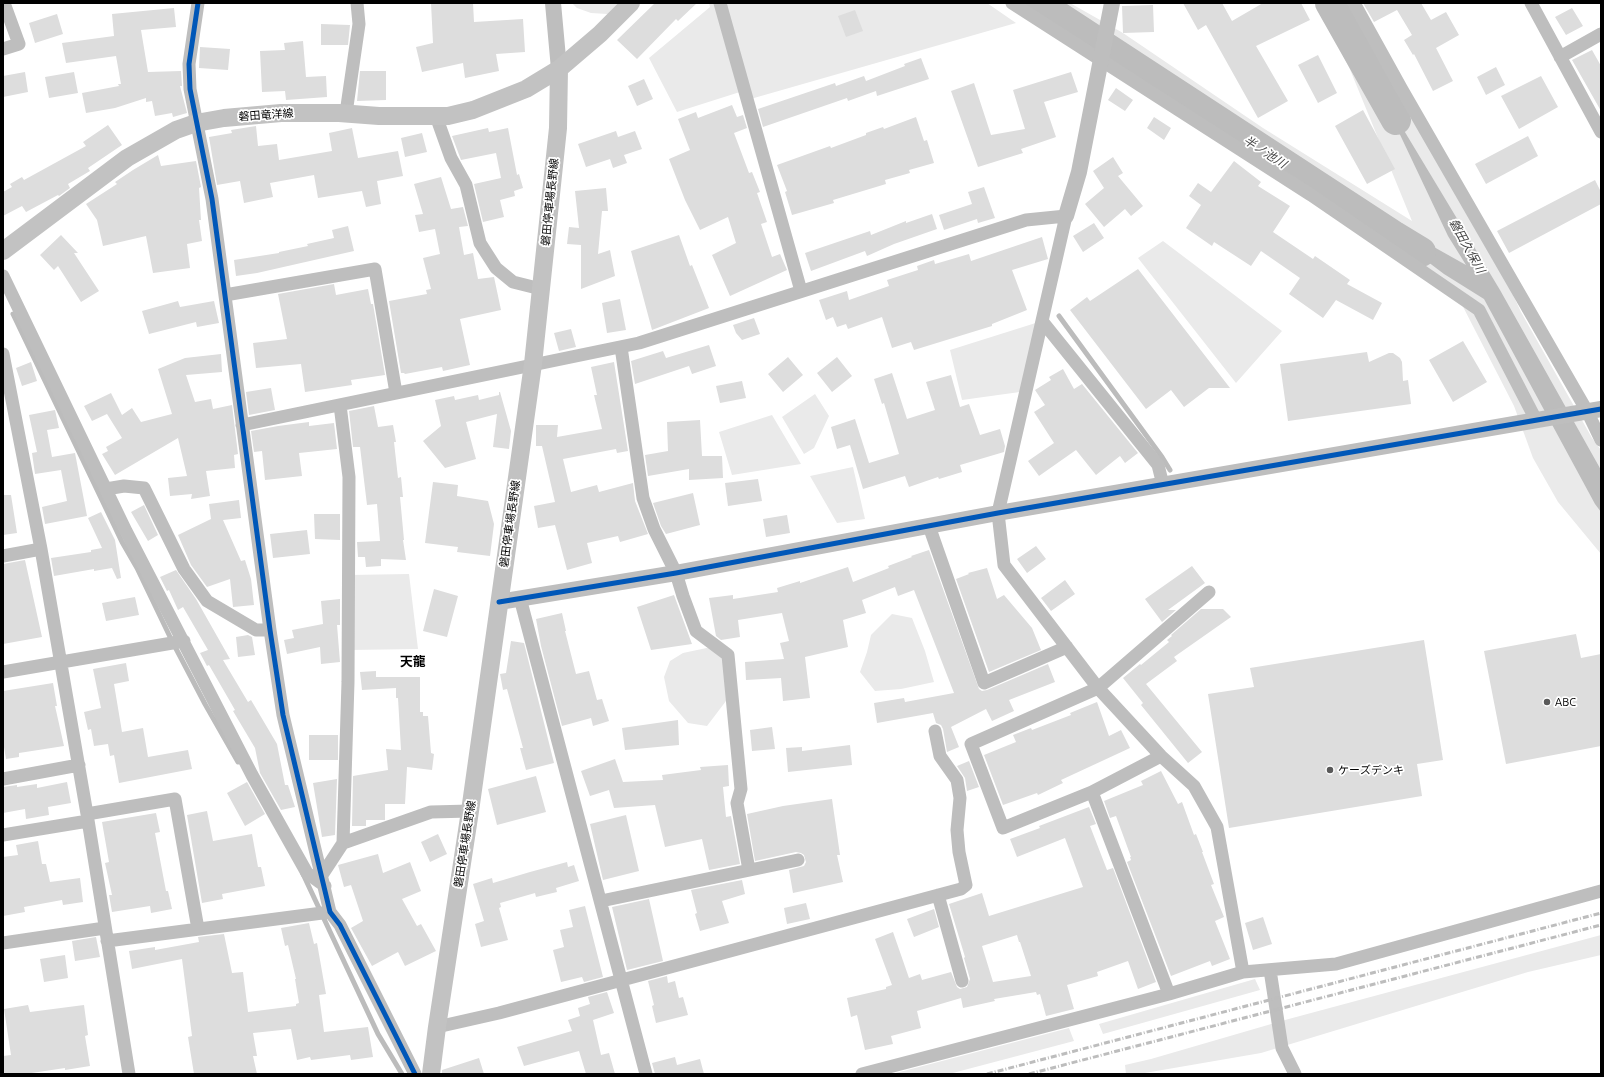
<!DOCTYPE html>
<html>
<head>
<meta charset="utf-8">
<style>
	body { margin:0 }
	#map { position:relative; width:1604px; height:1077px; overflow:hidden; background:#fff; font-family:Ubuntu,sans-serif }
	canvas { display:block }
	.frame { position:absolute; inset:0; border:4px solid #000; pointer-events:none }
</style>
</head>
<body>
<div id="map">
<canvas width="1604" height="1077"></canvas>
<div class="frame"></div>
</div>
<script>
const c = document.querySelector('canvas').getContext('2d');
c.lineJoin = 'round';
function fill(path, color) {
  c.fillStyle = color;
  c.fill(path, 'evenodd');
}
function toPath(rows) {
  const path = new Path2D();
  for (const r of rows) {
    path.moveTo(r[0], r[1]);
    for (let i = 2; i < r.length; i += 2) path.lineTo(r[i], r[i + 1]);
  }
  return path;
}
function strokePath(path, color, width, dash) {
  c.strokeStyle = color;
  c.lineWidth = width;
  c.lineCap = dash ? 'butt' : 'round';
  c.setLineDash(dash || []);
  c.stroke(path);
}
function write(font, color, halo, rows, align = 'center') {
  c.font = font + ' Ubuntu,"Noto Sans JP",sans-serif';
  c.lineWidth = 3.5;
  c.setLineDash([]);
  c.textBaseline = 'middle';
  c.strokeStyle = halo;
  c.fillStyle = color;
  for (const [text, x, y, turn = 0] of rows) {
    c.save();
    c.translate(x, y);
    c.rotate((+turn || 0) * Math.PI / 180);
    c.textAlign = isNaN(turn) ? turn : align;
    if (halo) c.strokeText(text, 0, 0);
    c.fillText(text, 0, 0);
    c.restore();
  }
}
const green = toPath([
	[572,3,630,3,621,13,607,14,591,13,577,8],
	[709,3,987,3,1016,23,747,100,743,91,677,112,649,58,710,7],
	[1020,3,1070,3,1123,33,1263,128,1412,221,1349,67,1316,3,1354,3,1481,226,1521,312,1592,438,1601,450,1601,554,1558,502,1533,458,1514,406,1457,295],
	[1163,241,1282,331,1236,383,1138,258],
	[1042,321,1027,391,962,400,950,350],
	[815,394,829,416,814,448,804,454,782,417],
	[772,415,801,464,732,475,719,432],
	[853,467,865,519,837,523,810,476],
	[409,574,418,649,349,650,349,575],
	[892,614,912,618,925,651,934,682,901,689,875,691,860,672,867,652,871,635],
	[716,646,728,660,726,701,707,726,688,723,669,701,664,677,670,661,683,653],
	[1601,935,1601,955,1528,972,1261,1053,1139,1074,1126,1074,1125,1065,1151,1059,1285,1020],
	[1255,979,1260,990,1103,1034,1099,1024],
	[1069,1028,1074,1041,949,1074,892,1074]
]);
const water = toPath([
	[1376,84,1500,290,1601,470,1601,512,1595,504,1484,299,1444,274,1334,191,1466,265,1448,236]
]);
const stream = toPath([
	[13,314,122,542,137,568,172,641,205,704,238,762],
	[1059,316,1162,457,1170,470],
	[303,874,378,1034,402,1074]
]);
const river = toPath([
	[1038,3,1393,235,1421,252],
	[1330,3,1396,120]
]);
const building = toPath([
	[431,3,473,3,474,22,523,19,525,52,496,54,499,71,465,78,463,63,422,72,416,47,433,43],
	[655,3,697,3,678,21,676,19,637,59,617,40],
	[1183,3,1222,3,1232,21,1263,3,1301,3,1310,20,1256,46,1288,101,1258,118,1206,25,1198,30],
	[1363,3,1421,3,1431,20,1446,12,1459,35,1436,48,1453,81,1433,91,1414,54,1413,55,1404,40,1412,35,1397,10,1374,22],
	[1153,5,1154,32,1123,33,1122,6],
	[174,8,176,27,141,30,148,72,181,71,182,86,180,86,187,113,173,117,172,113,155,116,152,101,146,102,146,98,115,108,86,113,82,93,119,86,118,84,121,84,116,56,66,63,62,43,114,36,112,14],
	[1572,8,1583,26,1566,35,1555,17],
	[855,10,863,31,846,37,838,16],
	[57,14,63,34,35,43,29,23],
	[321,24,350,25,348,45,321,45],
	[303,41,306,77,326,76,327,97,286,100,285,91,262,92,260,51,285,50,284,43],
	[200,47,230,49,228,70,199,68],
	[1592,50,1601,66,1601,111,1572,60],
	[1318,55,1337,93,1318,103,1298,65],
	[921,58,929,79,877,96,876,91,848,101,847,98,763,127,758,109,835,83,836,86,864,76,866,81,905,66,904,64],
	[1496,67,1505,85,1486,95,1477,77],
	[360,71,386,71,386,100,357,101],
	[25,72,28,92,3,97,3,76],
	[74,72,78,93,49,98,45,77],
	[1071,72,1078,92,1044,102,1056,137,1021,149,1023,153,978,167,951,91,974,83,991,135,1025,129,1013,90],
	[1541,76,1558,107,1519,129,1501,96],
	[644,79,653,99,637,106,628,86],
	[1116,88,1133,100,1125,111,1108,100],
	[732,105,737,117,743,115,747,128,734,133,749,173,752,172,760,192,757,193,767,222,761,224,772,257,780,254,787,270,730,296,712,255,736,243,728,217,700,230,685,200,669,159,690,150,678,119,696,112,698,118],
	[1363,110,1395,169,1367,184,1335,126],
	[916,117,924,141,927,140,934,163,909,170,910,173,885,180,886,184,833,200,834,203,792,215,785,192,787,191,777,165,830,146,831,148,866,135,866,133,883,127,884,129],
	[1154,117,1171,128,1164,140,1147,128],
	[108,125,122,145,88,168,90,171,68,184,70,188,59,196,58,195,26,212,22,206,3,216,3,192,12,187,10,184,22,177,24,180,86,146,83,142],
	[256,126,258,146,277,144,279,160,332,151,329,133,352,128,358,158,398,151,403,176,377,181,381,204,366,207,362,191,318,198,314,175,270,183,273,197,244,203,240,181,217,185,209,137,232,133,231,130],
	[488,128,489,132,508,128,517,175,519,174,523,188,514,191,515,196,500,200,504,217,483,222,474,184,501,178,496,153,461,160,452,136],
	[616,131,618,137,635,131,642,149,624,155,627,163,613,168,610,159,586,167,578,144],
	[422,133,427,152,405,157,401,138],
	[1528,136,1538,156,1486,184,1475,164],
	[158,155,161,166,196,161,201,187,199,188,201,220,199,220,202,241,187,244,190,268,153,273,146,236,103,246,97,220,86,204,117,184,115,182,133,170],
	[1113,157,1123,173,1118,176,1143,206,1131,216,1125,209,1104,227,1085,204,1104,188,1093,171],
	[1234,161,1261,182,1258,186,1290,206,1273,232,1313,259,1315,256,1350,280,1347,284,1382,303,1373,320,1336,300,1323,318,1289,294,1300,278,1261,251,1251,266,1214,242,1212,246,1186,228,1201,205,1189,196,1198,183,1211,192],
	[441,177,451,209,463,207,468,226,459,227,464,255,473,253,478,279,494,277,501,310,460,319,470,365,443,371,442,367,405,374,404,373,401,373,389,301,427,294,426,290,431,289,423,258,440,254,435,229,419,232,415,215,423,214,414,184],
	[1595,180,1601,192,1601,204,1509,253,1497,231],
	[984,187,995,218,978,223,977,219,944,230,939,215,972,204,968,192],
	[606,188,608,211,602,211,598,254,610,250,615,276,581,289,581,245,567,244,569,227,579,228,575,191],
	[932,214,937,229,894,244,867,256,865,251,811,271,805,253,870,231,871,235,906,221,906,223],
	[1094,223,1104,238,1083,252,1073,236],
	[348,226,354,251,257,273,236,276,234,260,279,253,279,252,308,246,307,244,334,238,332,230],
	[61,235,78,253,74,253,99,291,81,302,58,266,54,270,40,255],
	[679,235,690,266,692,265,709,308,652,330,631,251],
	[1042,237,1048,259,1012,270,1027,310,992,324,992,326,914,350,911,342,892,348,882,317,848,329,846,324,837,327,833,317,826,320,819,300,847,291,849,300,889,286,887,280,918,270,917,266,934,260,935,264,969,254,971,261],
	[1138,269,1230,388,1209,388,1184,407,1171,390,1146,409,1070,310,1087,297,1090,301],
	[334,284,336,295,368,289,371,304,373,304,385,375,351,380,352,385,305,392,301,364,256,368,253,343,287,339,278,294],
	[620,299,626,330,607,333,602,303],
	[178,301,180,307,214,301,219,323,197,327,196,322,149,334,142,311],
	[754,318,760,334,742,340,736,333,733,325],
	[571,329,576,347,559,351,554,333],
	[1463,341,1487,382,1453,402,1429,360],
	[709,345,716,366,692,374,689,366,635,384,631,361,663,351,666,358],
	[1367,352,1369,362,1389,353,1393,353,1400,358,1402,362,1403,381,1408,380,1411,404,1288,421,1280,364],
	[221,354,222,372,186,375,195,402,211,399,213,409,232,405,238,454,234,455,235,468,206,471,210,496,191,499,192,494,170,496,168,478,187,476,178,438,115,475,102,454,108,451,106,447,122,438,107,414,92,421,84,406,111,393,122,415,132,408,141,422,172,414,158,369,185,358],
	[788,357,803,375,783,392,768,374],
	[837,357,852,376,832,392,817,373],
	[31,362,37,381,22,386,16,368],
	[614,362,628,451,617,453,616,449,563,459,571,492,597,485,599,492,633,483,635,501,648,534,620,542,618,536,587,543,592,563,567,570,555,525,538,528,534,506,555,502,542,446,536,446,536,425,558,425,557,437,602,429,594,395,597,395,591,367],
	[1063,369,1074,389,1082,384,1138,453,1125,463,1120,456,1096,475,1076,450,1039,476,1028,461,1054,443,1034,412,1045,405,1035,390,1051,380,1049,377],
	[892,373,907,419,935,410,926,382,951,375,960,407,969,404,980,435,1000,429,1005,446,1004,452,960,465,962,472,939,479,938,477,909,487,905,476,863,489,850,445,837,449,831,427,855,419,869,463,899,454,884,403,882,404,874,379],
	[742,381,746,398,720,403,716,386],
	[271,388,275,410,249,415,246,392],
	[499,392,500,392,511,431,509,449,493,447,497,414,466,422,476,459,445,468,423,441,441,426,435,400,454,396,455,400,478,395,479,400,499,395],
	[374,406,378,427,393,425,396,442,394,442,398,478,401,477,403,497,400,497,404,540,403,540,406,560,381,559,381,566,366,567,365,557,358,557,357,542,380,541,377,504,367,505,360,447,353,447,349,411],
	[55,410,59,428,47,430,52,457,75,453,87,516,45,524,42,507,67,501,61,470,35,474,32,453,37,452,29,415],
	[700,420,702,456,722,456,723,478,689,480,689,469,648,476,645,455,668,451,667,422],
	[309,422,309,426,334,423,337,449,299,453,302,476,265,480,262,451,254,452,251,431,278,426],
	[758,479,762,501,728,506,725,483],
	[433,482,458,485,457,496,488,501,494,524,490,556,457,552,458,547,425,543],
	[693,493,700,525,666,534,661,526,653,503],
	[3,495,11,495,17,533,3,535],
	[239,500,241,518,223,520,241,561,245,560,251,579,254,605,233,607,230,579,207,587,191,565,178,535,211,519,209,504],
	[144,505,158,535,148,541,131,512],
	[101,512,115,540,121,578,117,579,112,568,94,571,94,569,54,576,51,558,91,552,91,550,102,548,88,518],
	[314,514,340,514,340,540,315,539],
	[787,515,790,533,766,537,763,519],
	[307,530,310,554,273,558,270,534],
	[1036,546,1046,559,1027,573,1017,559],
	[929,550,979,689,982,691,987,690,1048,664,1055,682,1009,700,1014,711,992,721,986,709,951,727,959,747,947,752,943,729,941,725,936,723,933,713,877,723,874,703,904,698,905,702,954,693,914,590,898,596,895,587,862,600,866,613,843,620,848,647,805,657,810,698,783,701,781,678,746,680,745,662,784,659,780,643,789,641,782,613,738,620,740,637,721,640,716,636,709,598,733,595,733,599,778,592,777,588,800,581,800,583,848,567,853,582,889,568,888,566,912,557,911,556],
	[25,560,42,637,3,644,3,564],
	[1192,566,1205,583,1168,610,1176,610,1162,622,1145,599],
	[987,568,997,599,1004,595,1032,628,1041,650,989,672,956,579,969,574,968,573],
	[176,570,196,599,230,659,223,660,248,702,251,700,277,744,285,785,288,785,295,807,281,810,260,773,255,748,233,711,235,710,209,665,207,666,200,653,208,650,183,607,178,610,169,590,167,591,160,577],
	[1065,580,1075,594,1051,611,1041,598],
	[434,589,458,596,447,637,423,631],
	[674,595,692,644,651,650,637,607],
	[135,597,139,615,106,621,102,603],
	[340,599,340,625,337,625,340,662,321,664,320,647,287,654,284,640,294,638,292,630,323,624,321,601],
	[1201,609,1223,609,1231,617,1174,657,1177,661,1146,684,1202,752,1188,763,1141,705,1143,703,1123,678,1140,664,1141,665,1169,642,1167,640,1172,636,1171,635],
	[562,613,566,631,565,631,576,674,589,671,597,700,602,699,609,721,593,726,591,718,562,726,541,646,536,619],
	[1576,634,1581,658,1601,654,1601,746,1506,764,1484,651],
	[248,635,252,637,255,655,238,657,236,637],
	[1424,640,1443,760,1417,764,1422,796,1229,828,1208,694,1254,687,1250,668],
	[511,641,524,643,554,763,526,770,520,748,523,748,507,689,503,690,500,674,506,673],
	[126,663,129,681,114,684,122,732,143,728,148,757,188,750,192,769,119,783,114,755,110,756,108,744,94,746,91,729,88,730,84,712,101,708,93,669],
	[376,671,376,677,420,677,420,712,423,712,423,716,428,716,431,753,434,754,432,770,407,767,405,804,385,804,385,820,366,820,366,826,352,826,353,776,388,770,386,749,401,750,398,698,396,698,396,688,362,690,360,672],
	[53,683,57,706,55,706,64,746,19,753,19,757,6,759,3,741,3,691],
	[1097,702,1109,736,1121,730,1130,748,1061,780,1063,783,1038,795,1037,793,1003,805,984,755,1016,742,1013,735,1031,728,1032,730,1071,715,1070,713],
	[678,720,679,745,625,750,622,728],
	[772,727,775,749,752,751,750,730],
	[309,735,338,735,338,760,309,760],
	[850,745,852,765,788,772,786,748,802,747,802,751],
	[615,759,623,782,663,780,662,775,701,770,700,767,728,765,729,786,723,787,726,817,731,816,740,864,709,870,702,839,665,847,655,805,614,808,609,790,590,796,581,771],
	[969,761,979,787,967,791,965,778,957,766],
	[1161,771,1178,804,1182,802,1194,835,1196,834,1203,852,1202,852,1214,884,1211,885,1224,917,1215,921,1230,959,1212,966,1210,961,1171,976,1127,862,1131,860,1130,857,1131,857,1116,816,1110,818,1104,801,1143,785,1141,781],
	[536,776,546,812,497,825,488,789],
	[337,779,335,835,322,837,313,783],
	[67,782,71,803,48,807,49,815,26,819,25,809,3,813,3,787,17,785,17,787,37,784,37,788],
	[247,782,265,814,245,826,227,793],
	[832,799,840,855,837,855,843,882,793,893,789,870,804,866,806,862,804,855,801,853,796,852,755,861,747,814,783,806],
	[1089,807,1096,824,1090,826,1107,870,1113,868,1156,982,1138,989,1128,961,1097,972,1098,976,1067,985,1074,1009,1046,1016,1040,994,1037,995,1036,992,994,999,995,1001,963,1008,961,998,917,1011,921,1028,891,1036,893,1044,865,1050,857,1015,851,1017,847,998,886,989,886,987,892,985,875,939,893,932,909,978,920,974,922,980,951,972,957,987,960,989,967,987,970,979,964,958,965,957,949,904,982,893,989,916,1083,887,1065,838,1017,857,1010,839,1040,828,1039,826],
	[1017,935,1019,942,1020,942,1031,976,993,982,982,946],
	[207,811,213,841,252,834,258,867,261,867,265,886,222,894,223,899,202,903,187,815],
	[156,813,160,832,155,833,166,891,168,891,172,909,151,913,150,906,112,912,109,895,112,895,105,863,109,862,102,822],
	[626,815,639,871,603,880,590,824],
	[438,834,447,854,430,862,421,842],
	[38,841,42,864,46,864,50,882,80,878,83,902,63,905,62,900,24,907,25,912,3,916,3,857,18,855,16,845],
	[378,854,383,873,410,862,421,891,402,899,417,926,421,924,436,951,405,966,398,952,372,966,351,928,363,921,351,885,344,887,338,865],
	[567,862,568,867,574,865,579,881,556,888,557,892,536,897,535,893,500,903,501,907,499,908,508,940,481,947,475,924,484,921,473,884,492,878,493,883,530,872],
	[742,880,745,894,722,901,729,923,700,931,695,914,697,913,691,890],
	[649,899,663,961,627,970,612,907],
	[806,903,810,919,787,924,784,908],
	[585,906,603,977,584,982,582,977,561,982,553,950,564,947,560,930,573,927,569,910],
	[934,909,939,927,914,937,907,919],
	[1263,917,1272,944,1253,950,1245,923],
	[309,923,314,944,317,943,326,994,319,995,324,1032,368,1027,373,1057,351,1060,350,1055,311,1060,310,1057,297,1060,291,1029,253,1033,257,1056,253,1056,257,1074,194,1074,188,1037,192,1036,182,959,132,969,129,951,155,947,155,950,199,942,198,937,224,934,232,973,243,972,248,1012,296,1006,296,1004,299,1003,295,979,296,979,288,945,285,946,281,928],
	[96,937,100,957,75,961,72,941],
	[65,955,68,978,44,982,40,959],
	[667,976,668,983,675,981,679,998,683,997,688,1015,656,1023,652,1006,654,1005,648,981],
	[607,992,614,1013,593,1020,601,1055,609,1053,615,1074,586,1074,579,1051,524,1066,517,1047,572,1031,568,1020,580,1016,578,1008,590,1004,588,997],
	[28,1005,30,1012,84,1005,88,1035,85,1036,90,1066,65,1070,65,1068,25,1074,3,1074,3,1056,11,1055,4,1009],
	[675,1057,677,1065,700,1059,704,1074,655,1074,652,1063],
	[479,1058,484,1074,442,1074,442,1070]
]);
const minor = toPath([
	[198,3,189,64,190,89,212,199,270,630,283,715,330,912,340,925,415,1074],
	[720,3,801,291],
	[1012,3,1311,195,1479,310,1536,420],
	[1354,3,1401,88,1587,411,1601,440],
	[1531,3,1601,132],
	[3,49,19,44,4,3],
	[1560,57,1601,34],
	[346,113,359,24,357,3],
	[436,116,451,158,466,185,480,243,487,254,496,268,513,282,541,289],
	[3,276,126,531,252,775,307,873,325,886],
	[225,295,375,269,396,393],
	[1042,321,1158,465,1163,485],
	[621,347,643,498,654,529,676,573,683,596,696,631,728,655,741,789,737,803,749,870],
	[3,354,41,549,87,814,129,1074],
	[340,405,349,477,348,682,343,843],
	[242,425,639,343,1026,220,1066,216,998,513,1004,565,1098,688,1161,756,1194,786,1217,827,1243,972],
	[106,489,124,486,144,488,184,569,207,601,256,630,270,630],
	[929,526,984,683,1067,647],
	[3,556,41,549],
	[520,598,646,1074],
	[3,672,184,641],
	[1161,756,1092,792,1003,828,971,744,1098,688,1209,592],
	[3,779,79,765],
	[1092,792,1169,994],
	[87,814,175,799,198,929],
	[3,835,88,821],
	[322,875,343,843,431,812,470,811],
	[938,895,962,981],
	[601,901,798,860],
	[107,941,330,912],
	[3,943,105,928],
	[1270,970,1282,1048,1295,1074],
	[437,1027,499,1013,961,889,966,885,959,852,957,830,960,798,957,780,940,756,935,731],
	[862,1074,1169,994,1243,972,1336,964,1601,891]
]);
const tertiary = toPath([
	[553,3,559,69],
	[1066,216,1079,172,1112,3],
	[499,602,676,573,998,513,1601,409]
]);
const secondary = toPath([
	[3,251,127,158,176,130,196,123,224,118,281,113,339,113,379,116,448,116,473,110,526,89,559,69,600,34,631,3],
	[431,1074,437,1027,470,811,533,364,558,128,559,69]
]);
const rail = toPath([
	[987,1074,1601,913],
	[1029,1074,1601,925]
]);
const cycleway = toPath([
	[198,3,189,64,190,89,212,199,270,630,283,715,330,912,340,925,415,1074],
	[499,602,676,573,998,513,1601,409]
]);
const markers = [
	[1547,702,4,"#595959"],
	[1330,770,4,"#595959"]
];
const streetNames = [
	["磐田竜洋線",266,115,-4],
	["磐田停車場長野線",550,202,-84],
	["磐田停車場長野線",510,524,-82],
	["磐田停車場長野線",465,844,-81]
];
const poiNames = [
	["ABC",1555,702],
	["ケーズデンキ",1338,770]
];
const waterNames = [
	["半ノ池川",1265,152,33],
	["磐田久保川",1467,246,61]
];
const quarterNames = [
	["天龍",413,662]
];
fill(green, '#eaeaea');
fill(water, '#bcbcbc');
strokePath(stream, '#bcbcbc', 5);
strokePath(river, '#bcbcbc', 30);
fill(building, '#ddd');
strokePath(minor, '#bebebe', 13);
strokePath(tertiary, '#bebebe', 16);
strokePath(secondary, '#c2c2c2', 18);
strokePath(rail, '#bdbdbd', 3, [6, 2, 1, 2]);
strokePath(cycleway, '#0057b8', 5);
for (const [x, y, r, color] of markers) {
  const dot = new Path2D();
  dot.arc(x, y, r, 0, 2 * Math.PI);
  c.fillStyle = color;
  c.fill(dot);
  strokePath(dot, '#fff', 1.5);
}
write('11px', '#000', '#fff', streetNames);
write('11px', '#000', '#fff', poiNames, 'left');
write('italic 12px', '#414141', '#fff', waterNames);
write('bold 13px', '#000', '#fff', quarterNames);
</script>
</body>
</html>
